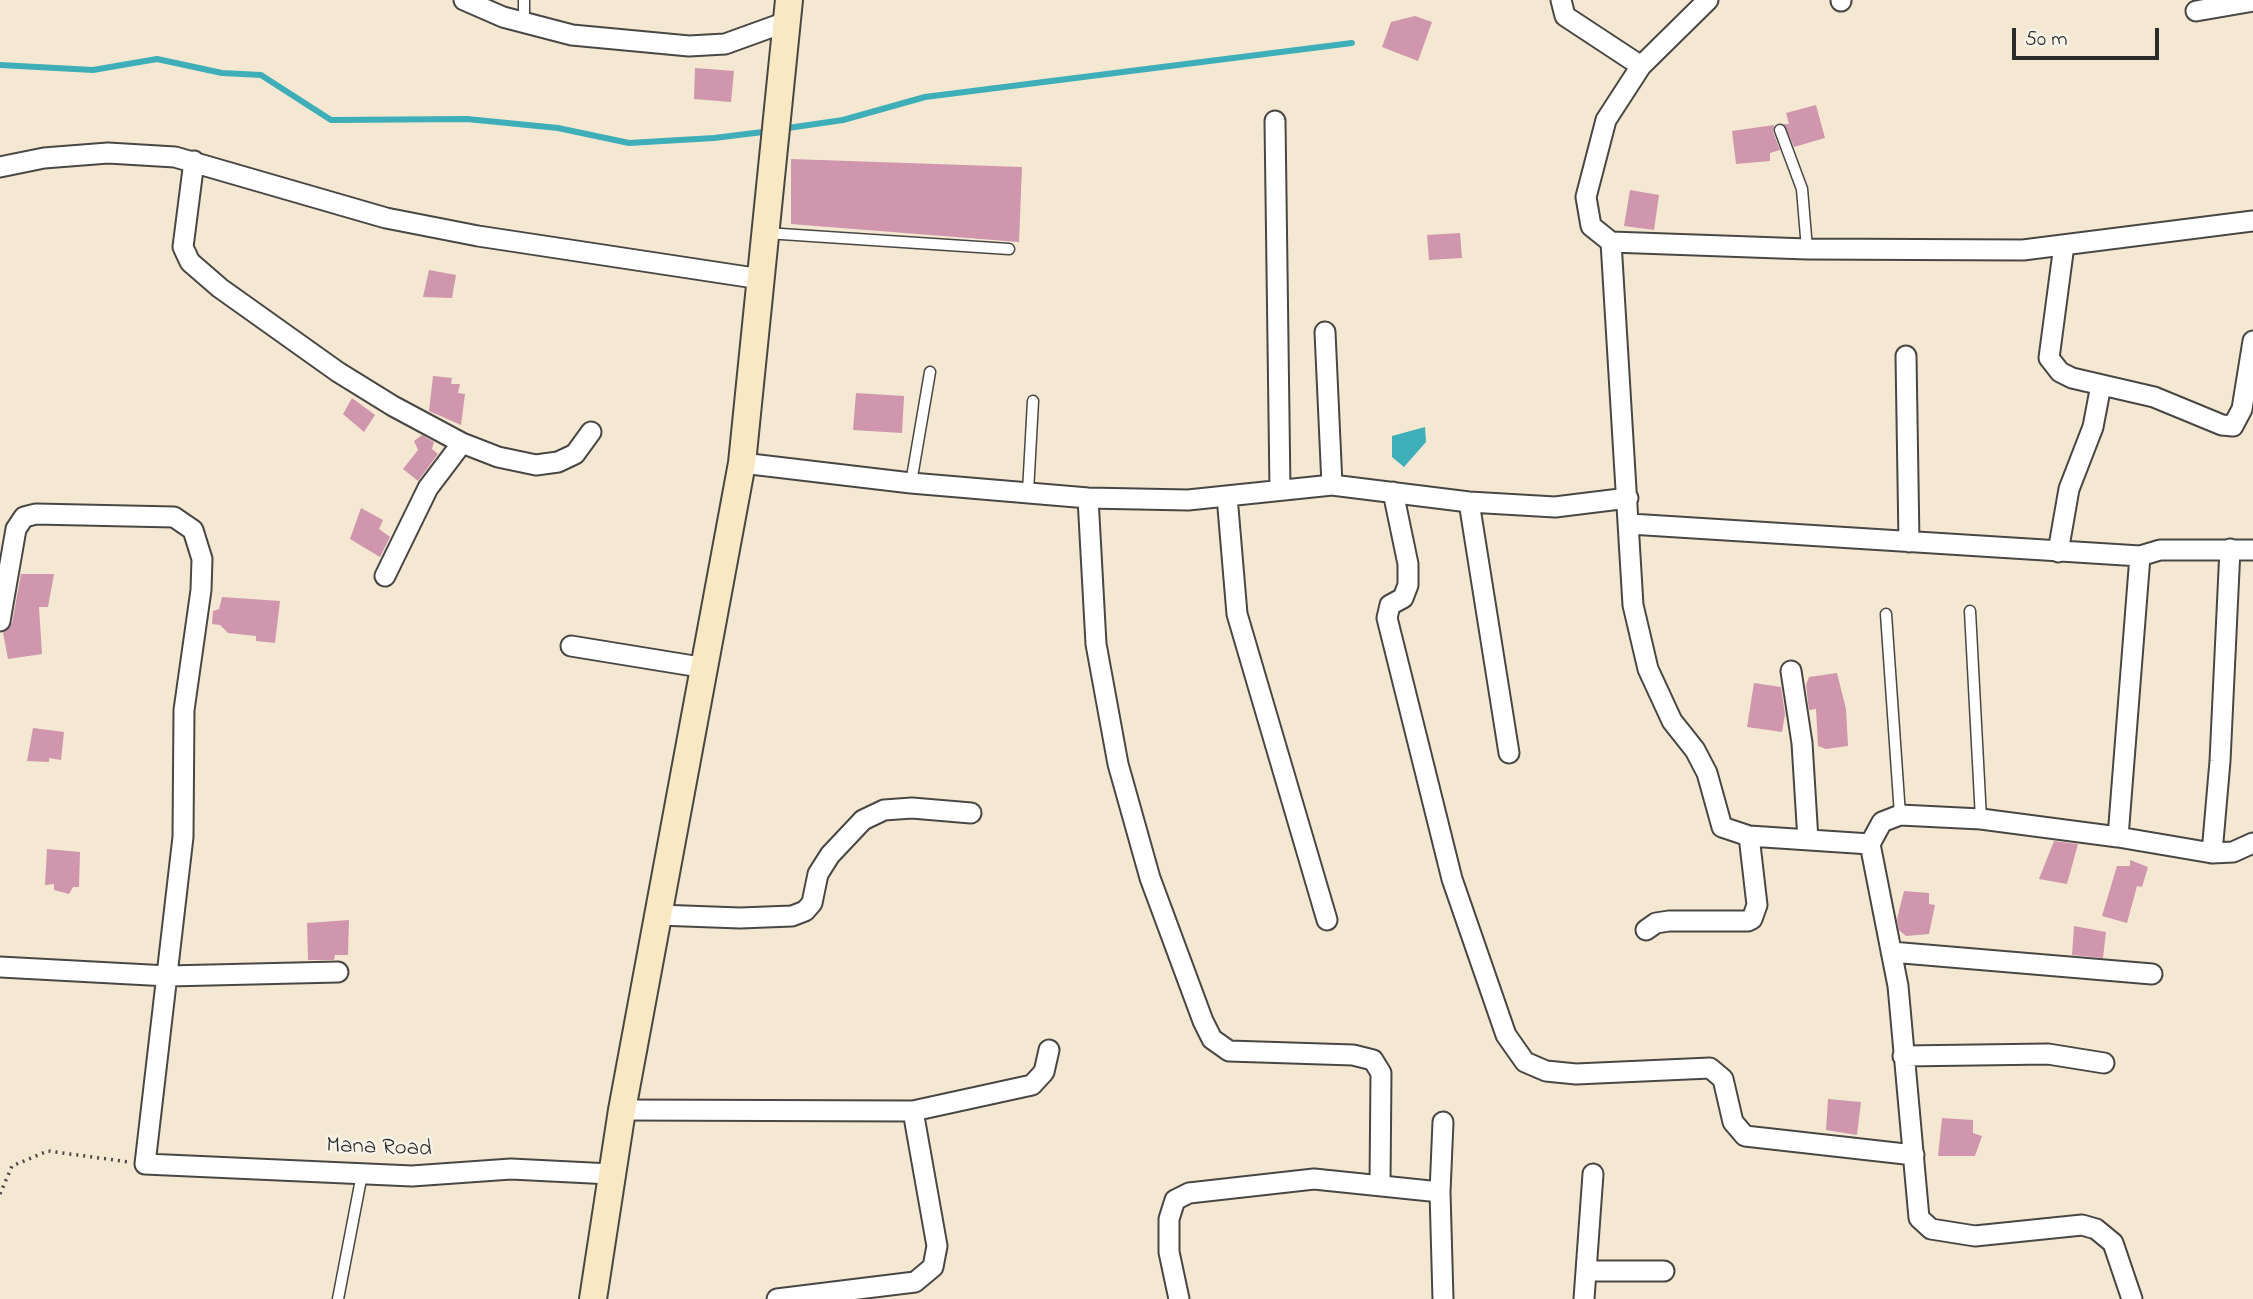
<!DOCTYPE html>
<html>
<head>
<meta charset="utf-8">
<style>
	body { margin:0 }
	#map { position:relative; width:2253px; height:1299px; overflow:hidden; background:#f4e8d2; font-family:"Indie Flower",sans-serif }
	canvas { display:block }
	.scale { position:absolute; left:2012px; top:28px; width:147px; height:32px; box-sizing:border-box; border:4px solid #2b2b2b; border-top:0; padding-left:9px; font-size:21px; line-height:24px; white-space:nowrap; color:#2b2b2b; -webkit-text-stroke:5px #f7f3e8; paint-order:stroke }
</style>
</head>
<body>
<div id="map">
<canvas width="2253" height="1299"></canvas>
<div class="scale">50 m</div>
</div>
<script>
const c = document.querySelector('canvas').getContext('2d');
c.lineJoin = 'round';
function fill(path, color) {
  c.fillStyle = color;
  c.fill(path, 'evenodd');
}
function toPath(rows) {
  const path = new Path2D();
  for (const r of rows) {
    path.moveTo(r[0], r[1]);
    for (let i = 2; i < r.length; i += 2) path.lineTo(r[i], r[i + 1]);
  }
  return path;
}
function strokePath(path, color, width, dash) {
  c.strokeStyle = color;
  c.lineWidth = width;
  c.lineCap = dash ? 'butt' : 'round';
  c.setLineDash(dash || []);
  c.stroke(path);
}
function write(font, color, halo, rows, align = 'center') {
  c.font = font + ' "Indie Flower",sans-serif';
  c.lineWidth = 5;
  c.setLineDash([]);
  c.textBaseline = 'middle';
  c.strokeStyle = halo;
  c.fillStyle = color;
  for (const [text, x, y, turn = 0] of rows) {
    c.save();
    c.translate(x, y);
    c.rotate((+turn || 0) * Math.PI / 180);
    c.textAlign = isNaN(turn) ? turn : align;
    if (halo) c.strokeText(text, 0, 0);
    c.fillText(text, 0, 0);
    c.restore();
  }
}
const water = toPath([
	[1425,427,1426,442,1404,467,1392,457,1392,436]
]);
const stream = toPath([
	[0,65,93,70,157,59,222,73,261,75,331,120,467,119,558,128,629,143,714,138,771,131],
	[781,129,843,120,925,97,1352,43]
]);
const building = toPath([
	[1415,16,1432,22,1418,61,1382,47,1391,22],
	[695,68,734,71,731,102,694,99],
	[1816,105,1825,138,1794,147,1784,124,1789,124,1786,113],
	[1774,125,1773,132,1780,150,1770,153,1770,161,1736,164,1732,131],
	[791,159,1022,167,1019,242,791,224],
	[1630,190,1659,195,1654,230,1624,226],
	[1460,233,1462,258,1429,260,1427,235],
	[429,270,456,275,452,298,423,297],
	[433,376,452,378,451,384,460,384,458,393,465,394,461,425,429,411],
	[856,393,904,396,902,433,853,430],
	[352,398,375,415,364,432,343,414],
	[422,435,434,442,432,449,438,454,418,481,403,469,418,450,414,441],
	[361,508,383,520,379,529,390,537,380,557,350,539],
	[21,574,54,574,48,607,39,607,42,654,8,659,3,633,12,623],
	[222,597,280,601,275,643,256,641,256,636,228,633,220,625,212,624,213,611,219,609],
	[1837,673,1846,709,1848,746,1826,749,1818,746,1816,709,1809,710,1806,685,1809,677],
	[1754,683,1781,687,1785,714,1782,732,1747,727],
	[33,728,64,732,61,760,49,758,49,762,27,761],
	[2054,841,2078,844,2067,884,2039,879],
	[47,849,80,852,79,887,73,887,69,894,54,890,54,884,45,885],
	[2130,860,2148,867,2142,887,2137,886,2127,923,2102,916,2117,866,2130,866],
	[1904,891,1929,893,1929,904,1935,905,1929,934,1906,936,1899,930,1897,919],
	[349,920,348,955,335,955,334,960,308,960,307,923],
	[2074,926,2106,932,2103,958,2072,955],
	[1828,1099,1861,1102,1857,1135,1826,1130],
	[1942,1118,1973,1120,1973,1133,1982,1136,1975,1156,1938,1156]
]);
const path = toPath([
	[0,1194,12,1166,48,1151,129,1162]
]);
const service = toPath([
	[524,22,524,0],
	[1780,130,1802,189,1807,249],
	[766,233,1009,249],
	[911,483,930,372],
	[1028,492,1033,401],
	[1970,611,1981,819],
	[1886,614,1900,815],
	[338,1299,362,1174]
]);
const minor = toPath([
	[464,0,503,17,572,35,689,46,725,44,786,22],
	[1561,0,1565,16,1641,66],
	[1708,0,1641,66,1606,120,1586,197,1591,226,1611,242,1633,605,1648,669,1672,721,1695,750,1707,773,1722,827,1749,836,1870,844],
	[1841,0,1841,1],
	[2196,11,2253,1],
	[1275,121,1280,490],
	[194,161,183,247,190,262,220,288,338,372,393,406,462,443,498,457,536,465,558,462,575,454,591,432],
	[0,167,44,158,108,153,175,157,386,218,478,236,761,279],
	[1611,242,1807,249,2023,250,2253,221],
	[2064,245,2049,358,2060,372,2072,378,2154,397,2222,425,2233,426,2242,409,2253,341],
	[1325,332,1332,485],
	[1906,356,1909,542],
	[742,463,911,483,1088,498,1188,500,1332,485,1469,502,1555,507,1628,498],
	[1393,492,1408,564,1408,585,1403,598,1390,605,1387,618,1452,879,1506,1035,1525,1062,1546,1071,1576,1074,1710,1068,1723,1079,1733,1122,1745,1136,1914,1155],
	[1227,496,1237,614,1327,920],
	[1088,498,1096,644,1118,764,1150,878,1203,1021,1212,1039,1229,1051,1353,1055,1373,1060,1381,1073,1380,1184],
	[1469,502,1509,753],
	[1630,524,2140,556],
	[2058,552,2069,489,2093,427,2101,385],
	[385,576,428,488,462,443],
	[0,621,16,529,24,517,36,514,174,517,193,530,202,559,201,590,184,710,183,837,145,1164,412,1176,511,1169,611,1174],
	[571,646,706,668],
	[1791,671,1802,743,1808,840],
	[2118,837,2140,556,2160,550,2253,550],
	[2212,853,2220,761,2230,549],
	[658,915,740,918,792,916,805,911,812,903,818,874,830,855,863,820,884,810,912,808,971,813],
	[1646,930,1656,923,1669,921,1748,921,1752,919,1757,905,1749,836],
	[1891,952,2152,974],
	[0,967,168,976,338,972],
	[1903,1056,2048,1054,2104,1063],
	[622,1110,913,1111],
	[1440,1192,1443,1122],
	[1586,1271,1664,1271],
	[777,1299,915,1282,933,1267,937,1246,913,1111,1032,1085,1044,1072,1049,1050],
	[1179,1299,1169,1252,1169,1219,1175,1200,1189,1193,1314,1179,1440,1192,1443,1299],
	[1584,1299,1593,1174],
	[2132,1299,2113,1243,2096,1229,2082,1225,1975,1236,1931,1229,1919,1218,1898,986,1870,844,1882,822,1900,815,1981,819,2118,837,2212,853,2233,852,2253,843]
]);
const secondary = toPath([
	[593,1299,622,1110,742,463,789,0]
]);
const streetNames = [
	["Mana Road",379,1149,2]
];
fill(water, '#3eaeb8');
strokePath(stream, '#3eaeb8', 6);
fill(building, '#cf96ae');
strokePath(service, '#494744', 13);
strokePath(minor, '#494744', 23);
strokePath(secondary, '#494744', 30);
strokePath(path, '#494744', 3.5, [2, 5]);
strokePath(service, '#fff', 10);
strokePath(minor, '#fff', 19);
strokePath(secondary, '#f8e8c3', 26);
write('23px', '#2b2b2b', '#f7f3e8', streetNames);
</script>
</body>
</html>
